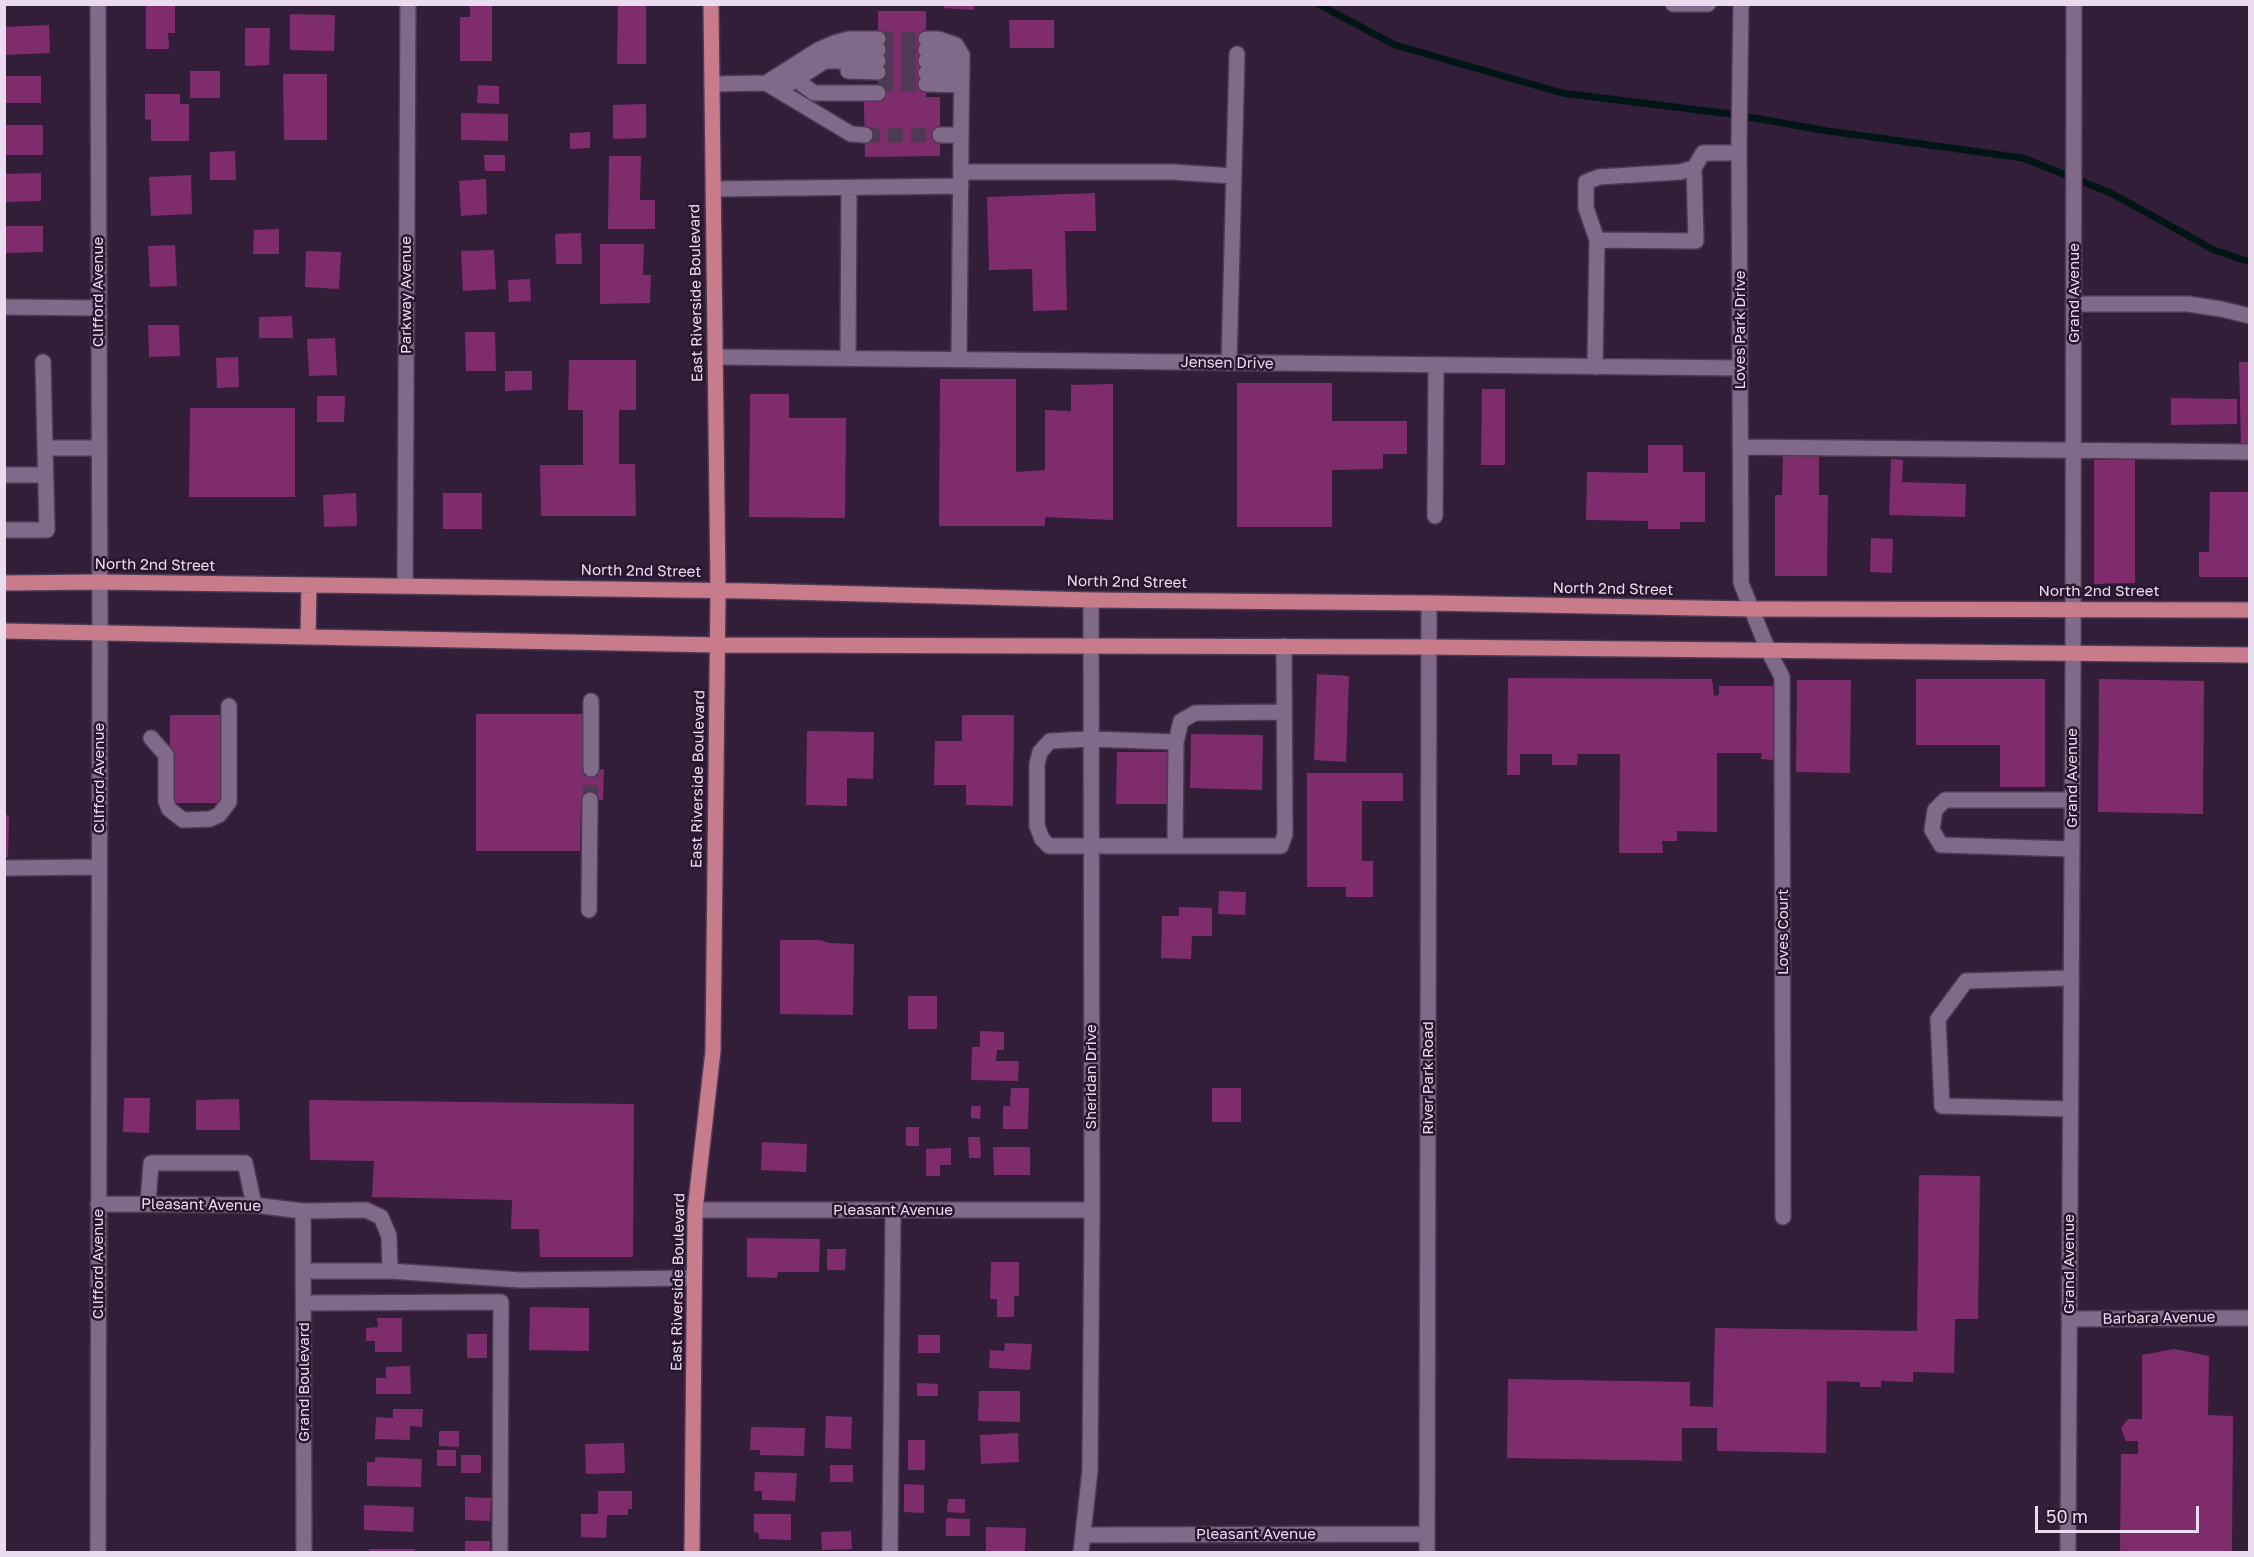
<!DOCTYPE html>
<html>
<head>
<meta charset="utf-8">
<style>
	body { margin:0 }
	#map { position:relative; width:2254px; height:1557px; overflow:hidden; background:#331e3a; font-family:"Golos Text",sans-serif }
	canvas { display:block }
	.frame { position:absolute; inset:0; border:6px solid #eadcee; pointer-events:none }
	.scale { position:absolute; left:2035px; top:1506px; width:164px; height:27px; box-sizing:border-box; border:3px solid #eadcee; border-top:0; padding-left:8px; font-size:18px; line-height:21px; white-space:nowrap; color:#eadcee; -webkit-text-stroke:4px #291530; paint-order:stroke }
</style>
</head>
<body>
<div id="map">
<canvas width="2254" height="1557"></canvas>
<div class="frame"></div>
<div class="scale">50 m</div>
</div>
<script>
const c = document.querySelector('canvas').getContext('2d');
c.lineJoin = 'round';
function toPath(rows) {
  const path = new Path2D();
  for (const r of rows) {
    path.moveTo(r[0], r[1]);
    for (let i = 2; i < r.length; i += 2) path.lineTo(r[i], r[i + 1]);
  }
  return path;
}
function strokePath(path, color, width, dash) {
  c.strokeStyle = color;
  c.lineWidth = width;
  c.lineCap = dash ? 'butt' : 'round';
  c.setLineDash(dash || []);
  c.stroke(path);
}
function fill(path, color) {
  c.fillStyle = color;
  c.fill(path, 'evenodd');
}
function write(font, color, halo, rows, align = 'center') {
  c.font = font + ' "Golos Text",sans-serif';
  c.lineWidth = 5;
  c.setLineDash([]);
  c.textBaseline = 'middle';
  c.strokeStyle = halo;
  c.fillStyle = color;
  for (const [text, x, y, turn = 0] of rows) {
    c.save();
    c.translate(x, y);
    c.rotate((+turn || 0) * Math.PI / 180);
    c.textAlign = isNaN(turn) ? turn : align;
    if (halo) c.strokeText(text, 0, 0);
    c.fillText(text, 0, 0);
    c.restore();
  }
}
const stream = toPath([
	[1318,4,1395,45,1562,93,1731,114,1828,131,2023,158,2111,193,2214,250,2250,262]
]);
const building = toPath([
	[146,4,175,4,175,33,168,33,169,49,146,49],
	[470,4,492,4,492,61,460,61,460,17,470,17],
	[618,4,646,4,646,64,617,64],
	[944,4,974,4,974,10,944,8],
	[878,11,926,11,926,97,940,97,940,156,865,157,864,102,878,102],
	[290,14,335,15,334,51,290,50],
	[1009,20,1054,20,1054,48,1010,48],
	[49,25,50,53,4,55,4,27],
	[245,28,270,28,269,65,245,66],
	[190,71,220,71,220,98,190,98],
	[283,74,327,74,327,140,284,140],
	[4,76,41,76,41,103,4,103],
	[478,85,499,86,499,104,477,103],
	[145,94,180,94,180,104,189,104,189,141,151,141,151,120,145,119],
	[646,104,646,138,613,139,613,105],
	[461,113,508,114,508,141,461,140],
	[4,125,43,125,43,155,4,155],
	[590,132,590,148,570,149,570,133],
	[235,151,236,180,210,180,210,152],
	[484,155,505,155,505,171,485,171],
	[609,156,641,156,640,200,655,200,655,229,608,229],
	[41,173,41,201,4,202,4,174],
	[191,175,192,214,151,216,149,177],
	[486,179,487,214,461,216,459,181],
	[1095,193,1096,231,1065,231,1067,310,1033,311,1032,269,989,270,987,197],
	[4,226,43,226,43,252,4,253],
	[279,229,279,254,253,254,254,230],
	[581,233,582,264,556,264,555,234],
	[600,244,644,244,643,275,651,275,650,303,600,304],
	[175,245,177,286,150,287,148,246],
	[494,250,496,289,463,291,461,251],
	[306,251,341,252,339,289,305,287],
	[530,279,531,301,509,302,508,280],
	[292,316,293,338,259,338,259,317],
	[148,325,179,325,180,356,149,357],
	[465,332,495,332,496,371,466,371],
	[335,338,337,375,309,376,307,339],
	[238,357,239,387,217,388,216,358],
	[569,360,636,360,636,410,619,410,619,464,635,464,636,516,541,516,540,465,583,465,583,410,568,410],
	[2239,362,2250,362,2250,446,2241,446],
	[505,371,532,371,532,390,505,391],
	[940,379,1016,379,1016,472,1045,470,1045,410,1071,411,1071,385,1113,384,1113,520,1045,517,1045,526,939,526],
	[1237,383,1332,383,1332,421,1407,421,1407,454,1383,454,1383,469,1332,470,1332,527,1237,527],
	[1482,389,1505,389,1505,465,1481,465],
	[750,394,789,394,789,418,846,418,845,518,749,517],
	[317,396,345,396,344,422,317,422],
	[2171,398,2237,399,2237,424,2171,425],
	[190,408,295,408,295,497,189,497],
	[1648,445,1683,445,1683,472,1705,472,1705,522,1680,522,1680,529,1648,529,1648,521,1586,520,1587,472,1648,473],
	[1783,456,1819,456,1819,495,1828,495,1827,576,1775,576,1775,495,1782,495],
	[1891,459,1903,460,1902,482,1966,484,1965,517,1889,515],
	[2135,459,2135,583,2094,584,2094,460],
	[2210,492,2250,492,2250,577,2199,577,2199,552,2209,552],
	[356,493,357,526,324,527,323,495],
	[443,493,482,493,482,529,443,529],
	[1871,538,1893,539,1892,573,1870,572],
	[1317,674,1349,676,1346,762,1314,760],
	[1508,678,1712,679,1714,696,1719,695,1719,686,1774,686,1774,760,1761,759,1762,753,1717,753,1717,832,1677,831,1677,841,1662,841,1663,853,1619,853,1620,754,1578,754,1577,765,1552,765,1552,754,1520,754,1520,775,1507,775],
	[1916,679,2045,679,2045,787,2000,787,2000,745,1916,745],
	[2099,679,2204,681,2203,814,2098,812],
	[1797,680,1851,680,1850,773,1796,772],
	[476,714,582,714,583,770,604,769,603,800,581,800,580,851,476,851],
	[170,715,222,715,222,803,170,803],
	[962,715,1014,715,1013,806,966,805,966,785,934,785,935,741,962,741],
	[807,731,874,732,873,779,847,778,847,806,806,805],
	[1191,734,1263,735,1262,790,1190,788],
	[1117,752,1174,752,1173,804,1116,804],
	[1307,773,1403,773,1403,801,1362,801,1362,861,1373,861,1373,897,1346,897,1346,887,1307,887],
	[4,812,9,817,8,857,4,857],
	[1219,891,1246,892,1245,915,1218,914],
	[1179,907,1212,908,1212,936,1192,936,1191,959,1161,958,1162,916,1179,916],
	[780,940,820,940,829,943,854,944,853,1015,780,1014],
	[908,996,937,996,937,1029,908,1029],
	[980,1031,1004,1032,1004,1050,997,1050,996,1061,1019,1061,1018,1081,971,1080,972,1047,980,1047],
	[1011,1088,1029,1088,1028,1129,1003,1129,1003,1106,1010,1106],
	[1212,1088,1241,1088,1241,1122,1212,1122],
	[124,1098,150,1098,149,1133,123,1132],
	[239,1099,240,1130,196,1130,196,1100],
	[309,1100,634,1104,633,1257,540,1257,539,1229,511,1229,512,1200,372,1197,374,1161,310,1160],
	[971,1106,981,1106,980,1119,971,1118],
	[906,1127,919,1127,919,1146,906,1146],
	[968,1137,980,1137,981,1158,969,1158],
	[762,1142,807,1144,806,1172,761,1170],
	[993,1147,1030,1147,1030,1175,994,1175],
	[951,1148,951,1165,940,1165,940,1176,926,1176,926,1149],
	[1919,1175,1980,1176,1978,1319,1955,1319,1954,1373,1913,1372,1913,1382,1881,1381,1881,1387,1860,1387,1860,1382,1827,1381,1826,1453,1717,1451,1717,1428,1682,1428,1682,1461,1507,1458,1508,1379,1690,1382,1690,1406,1713,1407,1715,1328,1917,1331],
	[747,1238,820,1239,819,1272,778,1272,777,1278,747,1277],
	[827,1249,846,1249,845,1270,827,1270],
	[991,1262,1019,1262,1019,1296,1014,1296,1014,1317,997,1317,997,1299,990,1299],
	[530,1307,589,1308,589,1351,529,1350],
	[377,1318,402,1318,402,1352,375,1352,375,1341,366,1341,366,1328,378,1327],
	[467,1334,487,1334,487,1358,467,1358],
	[918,1335,940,1335,940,1353,918,1353],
	[1005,1343,1032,1344,1030,1370,989,1368,990,1350,1004,1351],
	[2174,1349,2209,1356,2208,1415,2233,1416,2232,1552,2120,1552,2121,1454,2138,1454,2138,1441,2126,1441,2121,1428,2128,1419,2142,1419,2142,1355],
	[410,1366,411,1394,376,1394,376,1378,386,1378,386,1367],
	[917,1383,938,1384,938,1396,917,1396],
	[979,1391,1020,1391,1020,1422,978,1421],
	[393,1409,423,1409,422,1427,410,1426,410,1440,375,1439,376,1417,393,1418],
	[826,1416,852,1417,851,1449,825,1448],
	[751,1427,805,1428,804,1456,760,1455,760,1450,750,1450],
	[439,1431,459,1431,459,1447,439,1446],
	[1018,1433,1019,1462,981,1464,980,1435],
	[908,1440,925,1440,925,1470,908,1470],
	[624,1443,625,1473,586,1474,585,1444],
	[437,1450,456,1450,456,1466,437,1466],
	[461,1455,481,1455,481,1473,461,1473],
	[375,1457,422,1459,421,1487,367,1486,367,1462,375,1462],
	[830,1465,853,1465,853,1482,830,1482],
	[755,1472,797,1473,795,1501,762,1500,762,1491,754,1491],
	[904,1484,924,1485,924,1513,904,1512],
	[598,1491,632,1491,632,1509,628,1509,628,1515,607,1515,606,1538,581,1537,581,1514,598,1514],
	[465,1497,491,1498,490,1521,465,1520],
	[948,1499,965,1499,965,1513,947,1512],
	[364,1505,414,1507,413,1532,364,1530],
	[754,1514,791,1514,791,1540,759,1539,759,1533,754,1532],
	[946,1518,970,1519,970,1536,946,1536],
	[986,1527,1026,1528,1025,1552,986,1552],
	[851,1531,852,1549,822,1550,821,1532],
	[465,1541,490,1541,490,1552,465,1552],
	[369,1549,415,1549,415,1552,369,1552]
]);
const minorTunnel = toPath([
	[878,39,926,39],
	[878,50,926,50],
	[878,61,926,61],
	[878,72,926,73],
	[878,84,926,84],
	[865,135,940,135],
	[590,800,591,769]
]);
const minor = toPath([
	[1673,4,1708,4],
	[1741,4,1739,143,1741,583,1768,650,1782,677,1783,1217],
	[926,39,939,39,956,45,962,55,961,135],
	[926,50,936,49,962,55],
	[829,51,878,50],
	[926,61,962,64],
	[848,71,878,72],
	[926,73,962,76],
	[766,83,818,50,834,43,849,39,878,39],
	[778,83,789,84,825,61,878,61],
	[712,84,766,83,851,134,865,135],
	[802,84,814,93,878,93],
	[926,84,961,85],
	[940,135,961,135,959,360],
	[961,172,1172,172,1234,176],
	[713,189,961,186],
	[1597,240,1696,241,1694,168,1703,153,1739,153],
	[2074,304,2188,304,2221,309,2250,316],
	[4,307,99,308],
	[715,357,1740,368],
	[848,358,849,188],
	[1229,363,1237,54],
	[1595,367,1597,240,1586,208,1586,182,1599,177,1680,172,1694,168],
	[1740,447,2250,452],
	[45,448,99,448],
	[4,475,45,475],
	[1435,516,1436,365],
	[4,530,47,530,43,362],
	[405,586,408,4],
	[1283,712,1195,713,1181,721,1176,742,1091,739,1050,741,1040,752,1037,764,1037,826,1042,839,1049,846,1281,846,1285,834,1284,646],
	[151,738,166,755,166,801,169,809,183,820,210,819,219,815,229,802,229,706],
	[591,769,591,701],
	[1175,846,1176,742],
	[2072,849,1941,845,1932,830,1935,810,1945,800,2072,800],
	[4,868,99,867],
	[589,910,590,800],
	[2070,1109,1942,1106,1938,1019,1966,981,2071,978],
	[148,1203,151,1163,245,1163,254,1205],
	[98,1204,254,1205,303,1211,366,1210,381,1217,389,1236,390,1271],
	[695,1210,1092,1210],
	[303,1211,304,1552],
	[304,1271,390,1271,520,1280,694,1278],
	[304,1303,501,1302,500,1552],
	[2069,1319,2250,1318],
	[1084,1535,1427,1534],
	[98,1552,100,632,98,4],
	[890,1552,893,1211],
	[1081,1552,1090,1470,1092,1210,1091,600],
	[1427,1552,1429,603],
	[2068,1552,2073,677,2074,4]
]);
const major = toPath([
	[4,583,99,582,750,591,1091,600,1429,603,1751,609,2250,610],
	[4,631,717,645,1429,647,2250,655],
	[308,636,309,585],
	[692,1552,695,1210,713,1051,718,590,711,4]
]);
const streetNames = [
	["Clifford Avenue",98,292,-90],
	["East Riverside Boulevard",696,293,-91],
	["Grand Avenue",2074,293,-90],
	["Parkway Avenue",406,295,-90],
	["Loves Park Drive",1740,330,-90],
	["Jensen Drive",1227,363,1],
	["North 2nd Street",155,565,1],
	["North 2nd Street",641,571,1],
	["North 2nd Street",1127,582,1],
	["North 2nd Street",1613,589,1],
	["North 2nd Street",2099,591],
	["Clifford Avenue",99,778,-90],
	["Grand Avenue",2072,778,-90],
	["East Riverside Boulevard",698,779,-89],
	["Loves Court",1783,932,-90],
	["Sheridan Drive",1091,1077,-90],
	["River Park Road",1428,1078,-90],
	["Pleasant Avenue",201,1205,1],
	["Pleasant Avenue",893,1210],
	["Clifford Avenue",98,1264,-90],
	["Grand Avenue",2069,1264,-90],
	["East Riverside Boulevard",678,1282,-89],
	["Barbara Avenue",2159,1318,-1],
	["Grand Boulevard",304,1382,-90],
	["Pleasant Avenue",1256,1534]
];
strokePath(stream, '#011516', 7);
fill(building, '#7f2c6d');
strokePath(minorTunnel, '#4e3a55', 15, [15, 8]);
strokePath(minor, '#4d3a52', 18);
strokePath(major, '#4d3a52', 18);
strokePath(minor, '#816989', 15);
strokePath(major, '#c77b8b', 15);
write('15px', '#eadcee', '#291530', streetNames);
</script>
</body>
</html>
